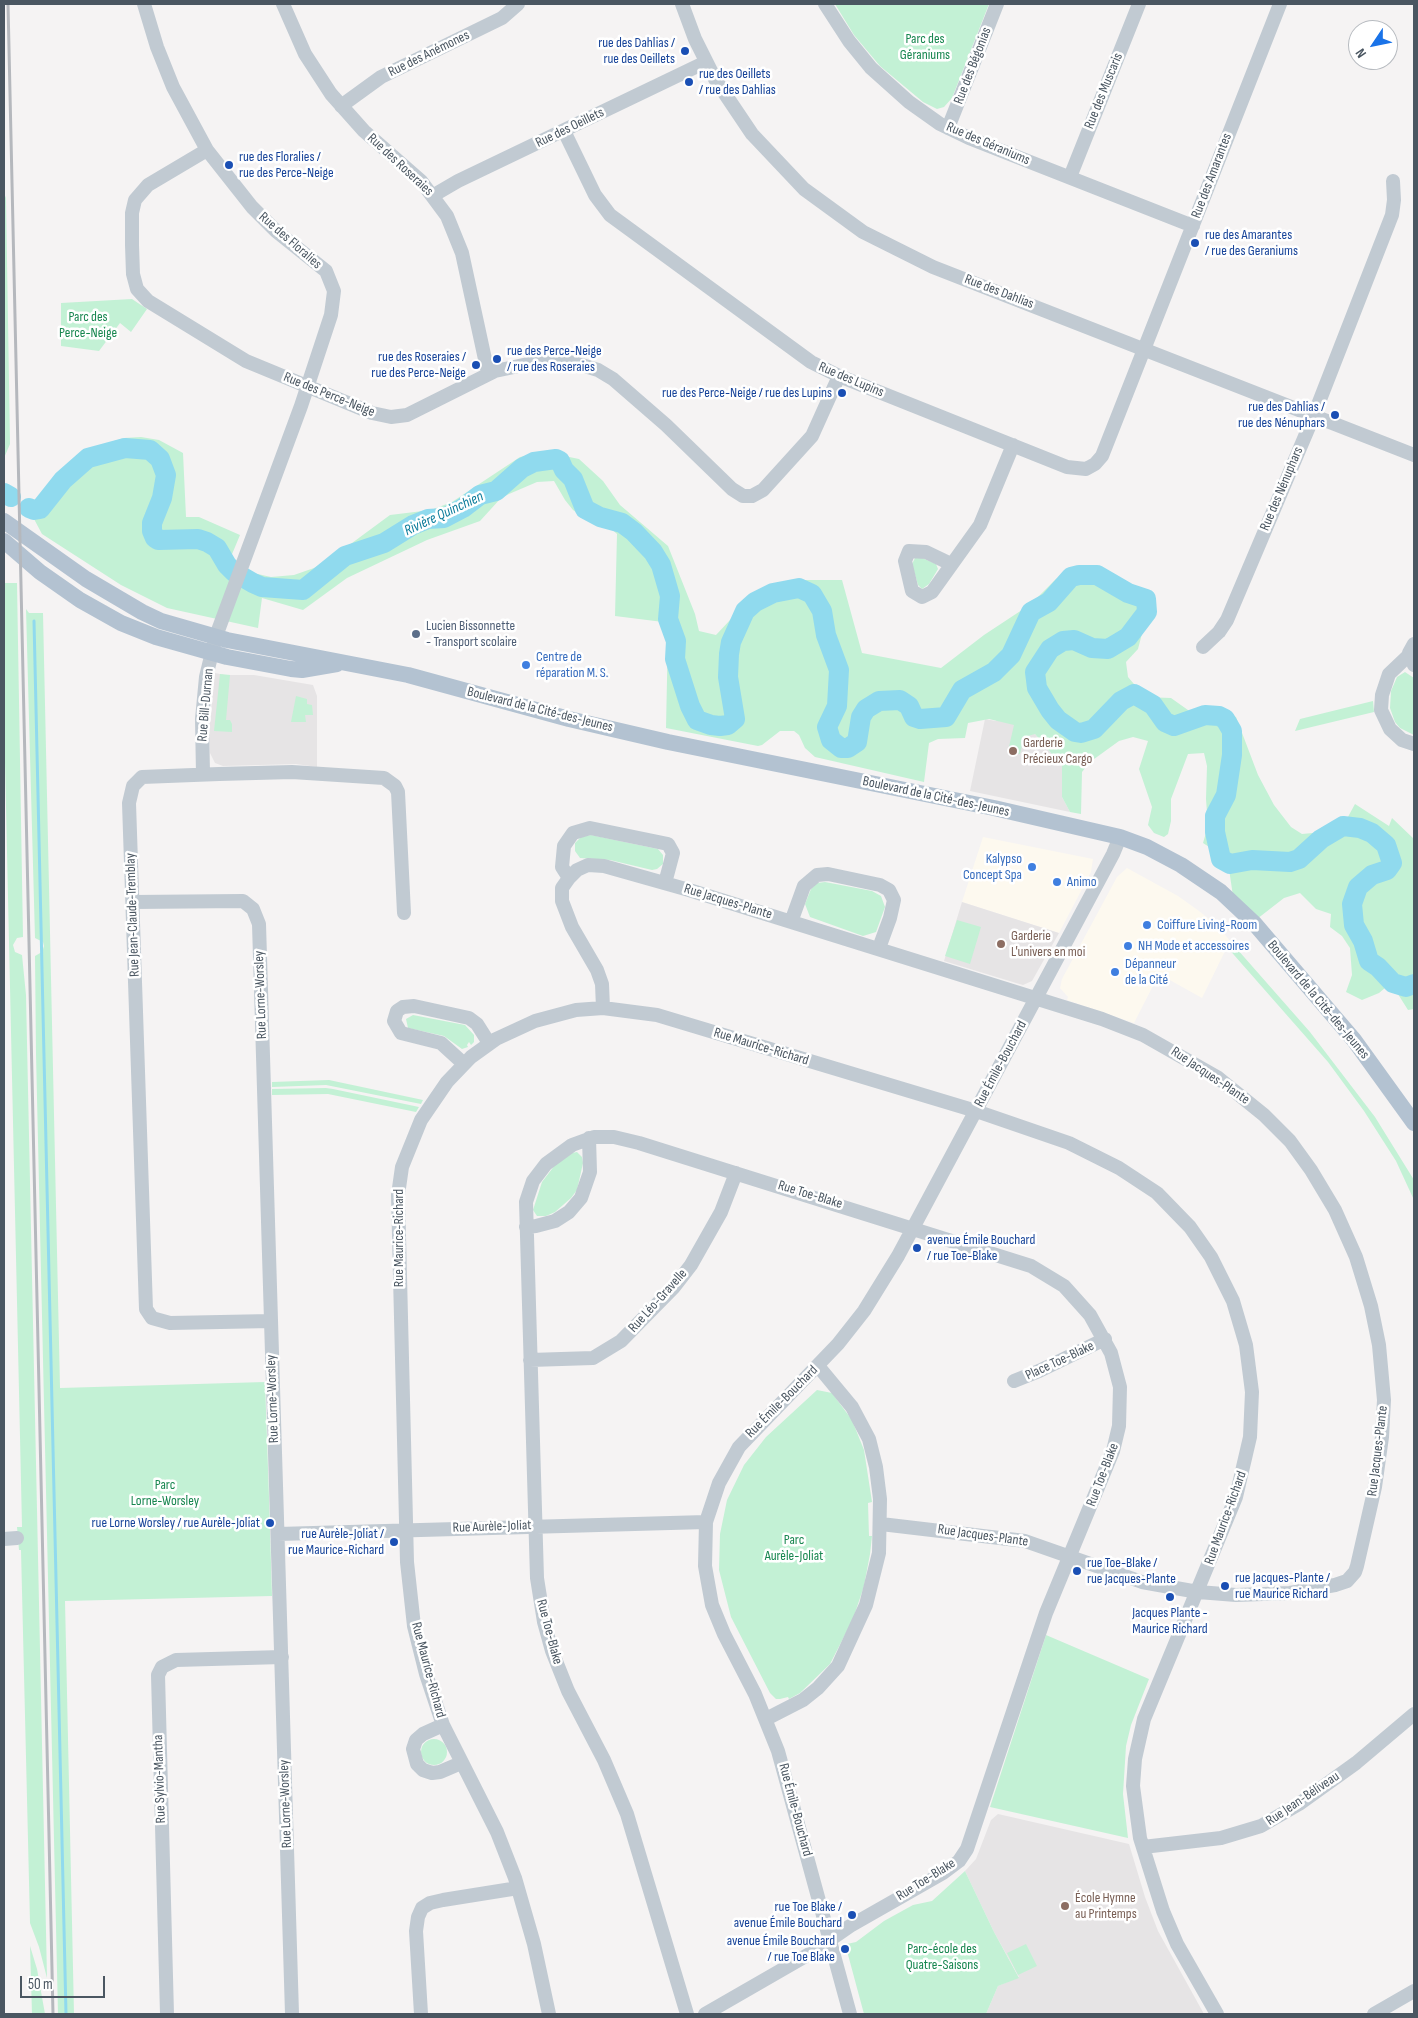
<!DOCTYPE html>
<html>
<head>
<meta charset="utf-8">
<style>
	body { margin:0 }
	#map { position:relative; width:1418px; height:2018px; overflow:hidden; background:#f5f3f3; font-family:"Sofia Sans Condensed",sans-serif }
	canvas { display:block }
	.frame { position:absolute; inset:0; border:5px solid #4a5661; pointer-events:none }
	.north { position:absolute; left:1348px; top:20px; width:50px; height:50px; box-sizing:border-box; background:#fff; border:1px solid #b7bbc0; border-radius:50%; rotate:236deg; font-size:14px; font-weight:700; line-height:20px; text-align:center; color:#4a5661 }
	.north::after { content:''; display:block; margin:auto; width:18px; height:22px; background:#1a73e8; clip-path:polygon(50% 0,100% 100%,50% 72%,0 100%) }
	.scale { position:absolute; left:20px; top:1976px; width:85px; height:22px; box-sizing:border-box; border:2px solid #4a5661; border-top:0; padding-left:6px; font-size:15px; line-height:18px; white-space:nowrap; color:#4a5661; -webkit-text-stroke:4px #fff; paint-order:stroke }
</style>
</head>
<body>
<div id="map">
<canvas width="1418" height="2018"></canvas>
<div class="frame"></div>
<div class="north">N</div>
<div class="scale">50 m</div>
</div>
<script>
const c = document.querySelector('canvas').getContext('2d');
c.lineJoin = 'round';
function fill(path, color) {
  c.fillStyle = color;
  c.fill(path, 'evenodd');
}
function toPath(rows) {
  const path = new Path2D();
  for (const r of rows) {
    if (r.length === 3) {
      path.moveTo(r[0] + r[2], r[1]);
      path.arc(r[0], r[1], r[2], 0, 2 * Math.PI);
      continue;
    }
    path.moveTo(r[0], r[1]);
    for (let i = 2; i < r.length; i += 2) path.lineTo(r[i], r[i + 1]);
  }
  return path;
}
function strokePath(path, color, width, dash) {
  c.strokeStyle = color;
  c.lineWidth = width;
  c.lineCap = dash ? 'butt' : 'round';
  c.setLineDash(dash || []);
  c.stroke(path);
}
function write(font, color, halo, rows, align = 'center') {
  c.font = font + ' "Sofia Sans Condensed",sans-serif';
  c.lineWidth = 5;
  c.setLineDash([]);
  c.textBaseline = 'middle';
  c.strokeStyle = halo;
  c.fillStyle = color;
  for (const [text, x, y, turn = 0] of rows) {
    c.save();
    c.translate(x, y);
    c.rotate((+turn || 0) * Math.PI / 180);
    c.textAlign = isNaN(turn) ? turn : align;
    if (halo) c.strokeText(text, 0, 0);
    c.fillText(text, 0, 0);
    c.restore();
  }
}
const commercial = toPath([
	[983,837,1093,859,1091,872,1059,933,962,902],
	[1127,868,1178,896,1199,911,1219,927,1230,941,1202,998,1159,974,1134,1023,1067,1000,1068,997,1060,988,1062,979,1117,877]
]);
const education = toPath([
	[215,673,225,675,254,675,313,685,317,696,317,767,296,764,223,766,215,763,210,753,209,730],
	[1001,701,1035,734,1062,766,1062,797,1070,812,970,791,985,719,996,721],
	[962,902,1059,933,1032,981,1023,985,1016,983,944,961],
	[998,1814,1129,1844,1145,1897,1158,1931,1204,2014,986,2014,998,1986,1019,1977,994,1932,965,1871,976,1859,991,1820]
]);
const green = toPath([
	[835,4,989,4,952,98,944,107,937,109,923,102,880,66,854,35],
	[4,193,6,198,10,444,4,458],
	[132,299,147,309,131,332,120,323,99,351,61,346,61,303],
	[141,437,159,440,183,453,186,517,199,517,240,535,230,559,231,568,271,577,294,575,314,568,333,557,390,515,431,510,452,502,520,457,545,452,579,459,603,481,620,505,668,546,695,614,699,631,716,635,746,603,768,587,794,580,842,580,862,653,941,668,984,635,1031,604,1056,579,1076,568,1092,565,1106,570,1120,581,1146,595,1153,607,1153,613,1144,626,1138,649,1126,662,1128,677,1145,697,1171,698,1195,715,1205,715,1217,710,1236,717,1258,775,1274,805,1291,827,1302,834,1323,832,1343,826,1355,804,1389,826,1392,818,1414,839,1414,1009,1408,1010,1391,983,1379,993,1362,1000,1346,992,1352,975,1350,948,1342,936,1330,927,1331,914,1316,909,1300,893,1284,898,1257,919,1233,896,1229,869,1217,852,1203,843,1208,826,1206,799,1207,766,1204,753,1188,754,1171,799,1171,821,1168,834,1164,837,1154,833,1148,825,1152,807,1139,769,1148,741,1133,737,1119,741,1090,762,1082,772,1081,814,1070,812,1062,797,1062,766,1035,734,1024,737,1020,754,1008,751,1014,725,989,719,968,723,965,738,938,739,929,743,924,782,815,757,805,748,799,735,794,731,780,731,762,745,758,746,666,728,668,631,663,622,615,616,617,534,608,526,587,520,573,510,565,500,554,481,537,482,509,494,501,498,480,521,427,540,347,578,303,610,262,598,258,628,167,608,121,585,42,534,34,519,43,492,71,464,92,448,124,438],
	[920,557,936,564,938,569,929,584,922,589,918,585,912,564,915,558],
	[4,583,17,583,23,937,17,938,13,945,15,952,22,955,26,995,47,1978,39,1947,30,1923,21,1550,19,1550,17,1527,22,1527,4,717],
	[26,609,29,613,43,613,60,1388,265,1382,269,1497,272,1596,65,1601,74,2014,58,2014,36,1054,35,956,42,952,44,946,43,942,35,938],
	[1405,672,1414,678,1414,735,1400,728,1395,722,1390,708,1391,691,1397,677],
	[220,674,230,675,226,720,230,720,232,724,232,732,214,731],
	[296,696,307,699,307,704,312,705,313,715,305,715,306,722,291,722],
	[1373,701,1374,712,1295,731,1300,719],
	[591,835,658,849,663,855,663,864,657,869,652,870,610,860,580,858,575,851,575,843,581,837],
	[825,882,872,891,881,896,885,907,876,932,863,936,810,917,805,904,811,889,817,883],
	[957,920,981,927,970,964,945,956],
	[1230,941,1310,1032,1375,1117,1414,1180,1414,1200,1396,1161,1364,1111,1328,1062,1227,947],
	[413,1015,465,1025,474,1035,474,1042,471,1045,469,1042,467,1045,468,1047,462,1049,444,1036,408,1028,406,1019],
	[329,1080,423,1100,421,1104,326,1085,272,1087,272,1082],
	[326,1088,333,1089,419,1107,416,1112,328,1094,272,1095,272,1089],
	[577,1152,582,1157,583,1163,577,1190,571,1198,555,1212,546,1216,537,1216,533,1210,542,1182,555,1165,572,1153],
	[817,1390,832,1393,852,1420,864,1450,872,1502,868,1503,869,1536,872,1536,870,1554,864,1586,853,1619,830,1664,800,1693,789,1699,788,1697,780,1699,776,1699,770,1693,731,1617,719,1570,720,1534,727,1500,744,1465,766,1437],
	[1046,1635,1149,1679,1131,1725,1126,1746,1123,1794,1128,1838,990,1807],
	[434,1752,13],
	[965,1871,994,1932,1019,1978,998,1986,986,2014,864,2014,847,1951,847,1944,856,1942,884,1921,913,1905,932,1901],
	[1026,1944,1037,1966,1018,1975,1007,1953],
	[30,1946,37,1969,45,2014,32,2014]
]);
const stream = toPath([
	[34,621,66,2014]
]);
const river = toPath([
	[4,493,11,497],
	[29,508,34,510,40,509,63,480,88,458,125,448,150,450,160,459,166,475,162,498,152,523,152,531,155,538,158,540,198,539,207,542,217,548,227,565,234,572,253,583,262,587,303,590,345,556,384,543,413,525,428,519,444,518,463,508,480,495,496,491,522,468,534,462,556,459,560,461,564,470,573,479,585,509,600,517,622,523,634,532,653,552,661,565,670,596,668,619,676,641,675,659,690,706,697,720,711,725,720,726,728,725,735,719,728,677,729,654,731,642,745,611,755,602,773,593,799,588,812,594,822,611,826,635,839,670,837,706,827,727,831,740,841,748,848,748,857,742,861,717,866,709,879,701,900,700,909,706,914,717,920,719,946,717,962,690,994,672,1011,655,1031,612,1049,602,1071,577,1079,575,1097,575,1128,593,1146,599,1147,612,1128,637,1108,649,1092,648,1074,640,1063,641,1050,649,1035,672,1037,688,1050,710,1058,720,1075,732,1081,733,1094,729,1121,701,1134,694,1153,705,1165,722,1174,726,1205,715,1219,716,1225,719,1232,731,1232,755,1226,795,1215,816,1215,832,1221,859,1230,864,1252,860,1290,862,1299,859,1321,839,1343,826,1360,828,1372,833,1386,845,1392,863,1387,870,1372,875,1358,887,1352,904,1354,925,1363,941,1369,961,1378,967,1393,983,1406,987,1414,984]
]);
const minor = toPath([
	[144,4,157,47,173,87,207,150,252,207,276,231,326,271,334,291,331,315,301,406,216,636,206,677,202,719,203,774],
	[283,4,305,54,331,94,364,131,421,181,447,216,462,253,488,373],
	[682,4,695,39,715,79,752,134,804,189,863,232,933,267,1414,455],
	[825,4,849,41,871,68,909,102,940,124,969,138,1193,226],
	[341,106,381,77,502,18,518,4],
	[948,128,997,4],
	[564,131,595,195,610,215,811,362,839,376,1067,467,1086,469,1095,464,1102,456,1280,4],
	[207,150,148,185,135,200,132,213,132,245,133,274,137,289,148,301,246,361,372,413,391,417,407,415,495,371,547,360,575,363,598,370,613,379,666,425,732,489,743,496,752,496,763,490,812,436,839,376],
	[1070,177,1139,4],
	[434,195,458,181,706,62],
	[951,564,926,552,909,551,905,561,912,591,922,597,932,592,980,525,1013,445],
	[1414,644,1409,653,1414,665],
	[1203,647,1219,632,1227,620,1314,415,1392,215,1394,200,1393,181],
	[1409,655,1389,674,1382,695,1381,710,1390,729,1402,740,1414,744],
	[569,878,562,867,564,846,573,833,590,828,668,844,673,853,665,883],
	[133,902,243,901,253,909,259,924,292,2014],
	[791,922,804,886,817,875,828,874,880,885,889,890,894,900,890,918,879,948],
	[603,1008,602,984,597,970,572,927,562,901,562,888,569,878,577,870,588,865,604,866,689,890,1102,1019,1143,1035,1217,1077,1264,1115,1290,1141,1311,1170,1335,1210,1356,1257,1371,1306,1379,1345,1384,1400,1382,1437,1375,1487,1357,1566,1355,1572,1347,1581,1335,1585,1290,1593,1236,1595,1198,1592,1142,1582,1025,1541,881,1524],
	[464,1064,441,1043,401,1033,394,1021,397,1011,403,1007,414,1006,469,1018,477,1024,489,1043],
	[526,1227,536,1226,555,1221,569,1212,581,1198,590,1172,589,1138],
	[271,1321,170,1323,152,1318,146,1309,129,803,133,786,142,777,219,774,292,772,384,778,395,786,398,792,404,913],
	[530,1360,593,1358,621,1341,674,1287,691,1265,721,1212,736,1173],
	[1014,1381,1039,1371,1105,1339],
	[278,1534,706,1522],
	[4,1539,17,1538],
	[766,1719,803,1700,818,1688,838,1666,866,1605,879,1553,880,1499,876,1467,869,1439,852,1407,818,1366],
	[443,1725,423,1734,416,1740,413,1749,417,1764,423,1770,432,1773,440,1772,461,1763],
	[1143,1847,1221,1838,1261,1826,1299,1804,1356,1763,1414,1714],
	[167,2014,158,1675,162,1667,176,1660,282,1657],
	[421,2014,416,1931,418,1917,422,1908,430,1903,443,1900,518,1888],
	[549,2014,534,1944,515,1878,497,1832,443,1725,426,1674,414,1626,407,1562,398,1195,402,1167,421,1120,447,1082,471,1057,496,1039,535,1021,576,1010,603,1008,657,1015,976,1111,1069,1143,1119,1168,1157,1193,1190,1227,1211,1257,1233,1301,1246,1345,1252,1392,1250,1437,1236,1497,1144,1719,1135,1759,1133,1786,1140,1838,1163,1911,1177,1944,1217,2014],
	[687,2014,627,1814,604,1760,568,1691,552,1651,544,1622,537,1578,526,1202,533,1181,546,1164,572,1145,594,1137,614,1137,639,1143,1031,1266,1064,1286,1090,1315,1111,1353,1120,1387,1119,1426,1113,1451,1046,1613,967,1849,959,1861,943,1873,850,1926,811,1953,705,2014],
	[850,2014,778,1751,755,1694,724,1634,712,1605,705,1566,706,1522,719,1483,739,1447,838,1344,864,1311,898,1256,1113,854,1120,837],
	[1374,2014,1414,1991]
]);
const major = toPath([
	[4,521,86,579,142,612,161,621,227,640,408,675,569,719,668,742,994,808,1120,837,1147,847,1181,865,1221,892,1254,923,1354,1040,1414,1123],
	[4,541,40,572,80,600,121,623,156,637,227,657,291,669,302,670,337,664]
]);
const rail = toPath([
	[8,4,53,2014]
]);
const markers = [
	[685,51,5,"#1a4fb4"],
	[689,82,5,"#1a4fb4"],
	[229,165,5,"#1a4fb4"],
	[1195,243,5,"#1a4fb4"],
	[497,359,5,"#1a4fb4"],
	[476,365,5,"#1a4fb4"],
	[842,393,5,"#1a4fb4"],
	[1335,415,5,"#1a4fb4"],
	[416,634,5,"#5c6f8a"],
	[526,665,5,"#3f7fe0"],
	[1013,751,5,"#8d6e63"],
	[1032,867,5,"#3f7fe0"],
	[1057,882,5,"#3f7fe0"],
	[1147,925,5,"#3f7fe0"],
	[1001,944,5,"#8d6e63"],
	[1128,946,5,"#3f7fe0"],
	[1115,972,5,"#3f7fe0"],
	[917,1248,5,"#1a4fb4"],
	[270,1523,5,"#1a4fb4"],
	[394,1542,5,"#1a4fb4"],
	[1077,1571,5,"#1a4fb4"],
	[1225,1586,5,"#1a4fb4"],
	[1170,1597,5,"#1a4fb4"],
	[1065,1906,5,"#8d6e63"],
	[852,1915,5,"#1a4fb4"],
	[845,1949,5,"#1a4fb4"]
];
const parkNames = [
	["Parc des",925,39],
	["Géraniums",925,55],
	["Parc des",88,317],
	["Perce-Neige",88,333],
	["Parc",165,1485],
	["Lorne-Worsley",165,1501],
	["Parc",794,1540],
	["Aurèle-Joliat",794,1556],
	["Parc-école des",942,1949],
	["Quatre-Saisons",942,1965]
];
const transitNames = [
	["rue des Dahlias /",675,43],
	["rue des Oeillets",675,59],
	["rue des Oeillets",699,74,"left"],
	["/ rue des Dahlias",699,90,"left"],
	["rue des Floralies /",239,157,"left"],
	["rue des Perce-Neige",239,173,"left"],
	["rue des Amarantes",1205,235,"left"],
	["/ rue des Geraniums",1205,251,"left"],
	["rue des Perce-Neige",507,351,"left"],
	["/ rue des Roseraies",507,367,"left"],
	["rue des Roseraies /",466,357],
	["rue des Perce-Neige",466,373],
	["rue des Perce-Neige / rue des Lupins",832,393],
	["rue des Dahlias /",1325,407],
	["rue des Nénuphars",1325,423],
	["avenue Émile Bouchard",927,1240,"left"],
	["/ rue Toe-Blake",927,1256,"left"],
	["rue Lorne Worsley / rue Aurèle-Joliat",260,1523],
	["rue Aurèle-Joliat /",384,1534],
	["rue Maurice-Richard",384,1550],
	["rue Toe-Blake /",1087,1563,"left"],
	["rue Jacques-Plante",1087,1579,"left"],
	["rue Jacques-Plante /",1235,1578,"left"],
	["rue Maurice Richard",1235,1594,"left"],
	["Jacques Plante -",1170,1613,"center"],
	["Maurice Richard",1170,1629,"center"],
	["rue Toe Blake /",842,1907],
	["avenue Émile Bouchard",842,1923],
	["avenue Émile Bouchard",835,1941],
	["/ rue Toe Blake",835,1957]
];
const streetNames = [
	["Rue des Anémones",429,54,-26],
	["Rue des Bégonias",973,66,-69],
	["Rue des Muscaris",1104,91,-68],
	["Rue des Oeillets",570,128,-26],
	["Rue des Géraniums",988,144,23],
	["Rue des Roseraies",400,165,43],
	["Rue des Amarantes",1212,176,-69],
	["Rue des Floralies",290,241,41],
	["Rue des Dahlias",999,292,21],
	["Rue des Lupins",851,380,23],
	["Rue des Perce-Neige",329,395,22],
	["Rue des Nénuphars",1282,489,-67],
	["Rue Bill-Durnan",206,705,-85],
	["Boulevard de la Cité-des-Jeunes",540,710,14],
	["Boulevard de la Cité-des-Jeunes",936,797,12],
	["Rue Jacques-Plante",728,902,17],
	["Rue Jean-Claude-Tremblay",133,915,-92],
	["Rue Lorne-Worsley",261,995,-92],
	["Boulevard de la Cité-des-Jeunes",1318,1000,50],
	["Rue Maurice-Richard",761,1047,17],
	["Rue Émile-Bouchard",1001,1064,-62],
	["Rue Jacques-Plante",1210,1076,34],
	["Rue Toe-Blake",810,1195,17],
	["Rue Maurice-Richard",399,1238,-90],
	["Rue Léo-Gravelle",658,1301,-48],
	["Place Toe-Blake",1060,1361,-25],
	["Rue Lorne-Worsley",273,1399,-92],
	["Rue Émile-Bouchard",782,1402,-45],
	["Rue Jacques-Plante",1378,1451,-83],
	["Rue Toe-Blake",1103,1475,-69],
	["Rue Maurice-Richard",1226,1518,-70],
	["Rue Aurèle-Joliat",492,1527,-2],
	["Rue Jacques-Plante",983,1536,8],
	["Rue Toe-Blake",549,1632,75],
	["Rue Maurice-Richard",428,1670,75],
	["Rue Sylvio-Mantha",160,1779,-92],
	["Rue Jean-Béliveau",1303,1799,-34],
	["Rue Lorne-Worsley",286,1804,-92],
	["Rue Émile-Bouchard",795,1810,75],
	["Rue Toe-Blake",926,1880,-32]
];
const serviceNames = [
	["Lucien Bissonnette",426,626],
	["- Transport scolaire",426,642]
];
const shopNames = [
	["Centre de",536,657],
	["réparation M. S.",536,673],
	["Kalypso",1022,859,"right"],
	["Concept Spa",1022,875,"right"],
	["Animo",1067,882],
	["Coiffure Living-Room",1157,925],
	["NH Mode et accessoires",1138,946],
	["Dépanneur",1125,964],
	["de la Cité",1125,980]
];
const educationNames = [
	["Garderie",1023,743],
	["Précieux Cargo",1023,759],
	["Garderie",1011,936],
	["L'univers en moi",1011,952],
	["École Hymne",1075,1898],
	["au Printemps",1075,1914]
];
const waterNames = [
	["Rivière Quinchien",444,514,-25]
];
fill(commercial, '#fdf9ef');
fill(education, '#e6e4e5');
fill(green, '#c3f1d5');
strokePath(stream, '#90daee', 3);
strokePath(river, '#90daee', 20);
strokePath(minor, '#c1cad2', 14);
strokePath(major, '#b3c2d1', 16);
strokePath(rail, '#b5b8bd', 3);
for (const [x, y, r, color] of markers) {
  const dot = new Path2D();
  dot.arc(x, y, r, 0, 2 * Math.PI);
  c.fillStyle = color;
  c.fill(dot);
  strokePath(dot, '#fff', 2);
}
write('14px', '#17864f', '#fff', parkNames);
write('14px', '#164399', '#fff', transitNames, 'right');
write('14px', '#4a5661', '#fff', streetNames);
write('14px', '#4e5e75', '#fff', serviceNames, 'left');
write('14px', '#366cbe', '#fff', shopNames, 'left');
write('14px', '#785e54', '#fff', educationNames, 'left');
write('italic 15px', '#0c7c9b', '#fff', waterNames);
</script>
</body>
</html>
